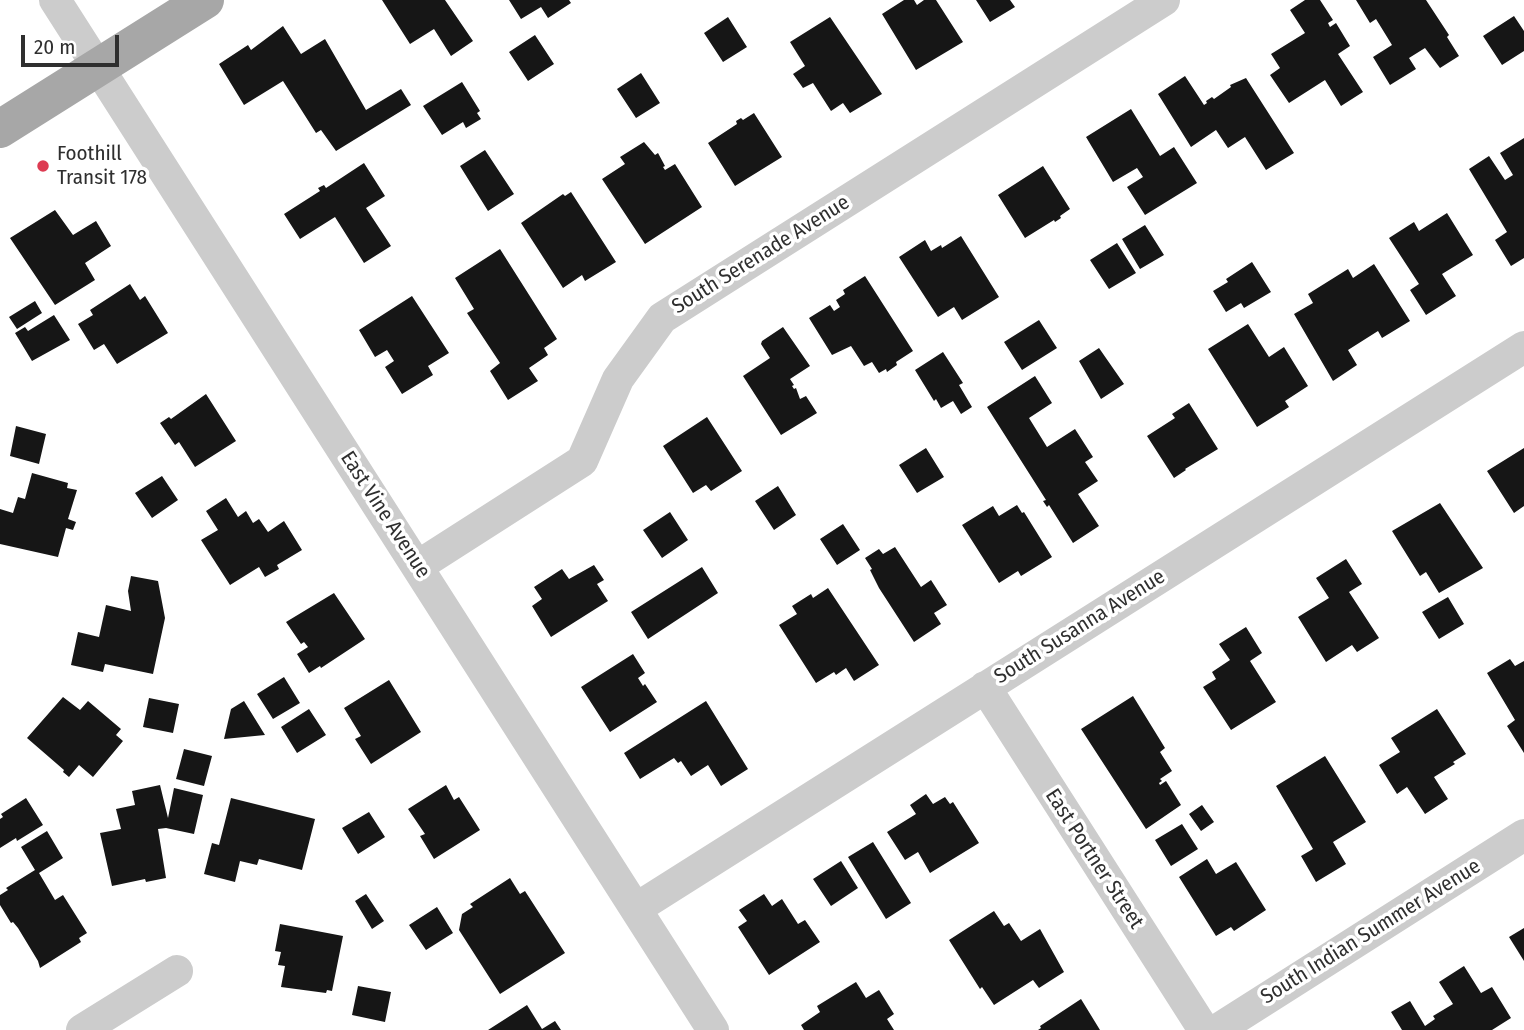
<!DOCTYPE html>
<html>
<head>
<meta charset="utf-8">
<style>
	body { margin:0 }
	#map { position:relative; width:1524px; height:1030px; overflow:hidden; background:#fff; font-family:"Fira Sans Condensed",sans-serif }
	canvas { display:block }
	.scale { position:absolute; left:21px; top:35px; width:98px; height:32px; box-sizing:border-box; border:4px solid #2f2f2f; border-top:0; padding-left:9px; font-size:21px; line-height:24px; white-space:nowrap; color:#2f2f2f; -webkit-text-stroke:5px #fff; paint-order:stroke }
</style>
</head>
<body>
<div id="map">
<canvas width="1524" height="1030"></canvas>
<div class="scale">20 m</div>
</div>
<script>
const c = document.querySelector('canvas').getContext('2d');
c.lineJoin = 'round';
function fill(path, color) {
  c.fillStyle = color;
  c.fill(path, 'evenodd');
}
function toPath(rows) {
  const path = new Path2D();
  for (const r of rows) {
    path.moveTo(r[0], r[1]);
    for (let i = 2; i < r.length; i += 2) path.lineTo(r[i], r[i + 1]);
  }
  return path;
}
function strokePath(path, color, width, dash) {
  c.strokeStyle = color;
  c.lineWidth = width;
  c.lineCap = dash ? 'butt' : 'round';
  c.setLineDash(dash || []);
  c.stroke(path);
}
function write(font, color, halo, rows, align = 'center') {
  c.font = font + ' "Fira Sans Condensed",sans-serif';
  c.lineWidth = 7;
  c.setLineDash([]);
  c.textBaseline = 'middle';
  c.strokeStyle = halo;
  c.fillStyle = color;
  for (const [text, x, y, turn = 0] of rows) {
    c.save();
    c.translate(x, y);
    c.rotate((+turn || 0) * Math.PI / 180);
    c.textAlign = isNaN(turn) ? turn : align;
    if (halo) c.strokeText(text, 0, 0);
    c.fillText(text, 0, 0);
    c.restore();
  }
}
const building = toPath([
	[382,0,445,0,473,41,451,56,434,29,410,44],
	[509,0,569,0,571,3,548,18,541,7,521,19],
	[904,0,914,0,917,5,924,0,936,0,963,42,916,70,882,14],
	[976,0,1010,0,1015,7,990,22],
	[1305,0,1320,0,1333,20,1328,23,1330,27,1336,23,1350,46,1338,54,1363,92,1341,106,1325,80,1289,103,1270,75,1280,68,1271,54,1305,33,1290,10],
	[1356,0,1426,0,1449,35,1447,37,1459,56,1440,68,1425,48,1409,58,1416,69,1390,85,1373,57,1392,45,1376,19,1370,23],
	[1514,16,1524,31,1524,51,1502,65,1483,36],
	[728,17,747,47,723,62,704,33],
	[830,17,882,94,850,113,843,103,831,111,813,83,803,88,793,74,805,66,790,42],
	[283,26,301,54,325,39,366,110,401,89,411,105,336,151,321,130,316,133,283,81,244,105,219,64,248,45,251,50],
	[535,35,554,64,528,81,509,52],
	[641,73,660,103,636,118,617,89],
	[1185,76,1204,105,1207,103,1206,101,1212,97,1214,99,1231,87,1230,85,1246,78,1294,153,1266,170,1245,137,1228,148,1216,130,1191,147,1158,94],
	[462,82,480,111,477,113,481,119,466,128,463,122,442,135,423,106],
	[1131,109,1160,156,1174,147,1197,183,1145,215,1127,187,1143,177,1137,168,1113,182,1086,137],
	[754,113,782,157,735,186,708,143,737,124,736,121,741,118,743,120],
	[1524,138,1524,258,1511,266,1495,240,1507,232,1469,169,1489,156,1505,180,1513,175,1500,153],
	[644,142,655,155,658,153,665,166,663,167,665,170,675,164,702,207,645,244,602,179,625,164,620,157],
	[485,150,514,194,488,211,460,166],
	[364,163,385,196,366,208,391,246,364,263,335,217,300,239,284,214,320,191,318,188,324,185,326,188],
	[1043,166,1070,209,1060,216,1061,218,1055,222,1054,220,1025,238,998,195],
	[571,192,616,262,585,281,582,275,563,288,521,223,563,194,565,196],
	[55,210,73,235,96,221,111,246,85,263,95,280,55,305,10,238],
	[1447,213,1473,255,1442,274,1456,296,1426,315,1410,290,1419,284,1389,238,1414,222,1419,231],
	[1145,225,1164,255,1140,269,1122,239],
	[961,236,999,297,962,320,954,307,938,317,899,257,925,240,931,251,941,245,942,248],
	[1117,243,1136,273,1109,289,1090,260],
	[500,249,557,339,544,348,548,355,529,368,538,381,508,400,490,371,500,363,467,313,474,309,455,278],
	[1252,262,1271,292,1244,308,1241,303,1226,312,1213,291,1228,282,1226,279],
	[1374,264,1410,321,1382,338,1378,331,1348,350,1357,365,1333,381,1294,314,1313,303,1308,294,1348,269,1353,278],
	[865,276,913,351,896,362,897,365,887,372,886,369,879,373,872,362,864,366,851,346,832,355,809,318,830,305,834,311,840,307,836,300,845,294,843,290],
	[130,284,140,300,145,296,168,333,117,364,104,344,94,350,78,324,93,315,90,310],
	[412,296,449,353,428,366,433,375,402,394,385,367,394,361,387,350,375,357,359,330],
	[35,301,42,313,17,329,9,317],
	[54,315,70,340,32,361,15,333,25,327,28,331],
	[1039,320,1057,348,1022,370,1004,342],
	[1248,324,1269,357,1284,347,1308,386,1285,401,1289,407,1257,427,1208,349],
	[783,327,810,366,790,379,794,385,792,386,794,389,796,388,800,399,806,396,817,413,781,435,743,376,770,358,761,344,762,341],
	[1099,348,1124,384,1101,399,1079,361],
	[943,352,963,383,959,385,972,407,961,414,953,401,941,408,936,399,934,401,915,370],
	[1035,376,1052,403,1029,418,1047,447,1075,429,1093,457,1085,462,1098,481,1078,494,1099,526,1073,543,1049,505,1047,507,1043,501,1046,500,987,407],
	[206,394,236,441,195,467,179,442,175,445,160,423,169,417,171,419],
	[1189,403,1218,449,1185,469,1186,470,1174,478,1147,436,1175,418,1172,414],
	[707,417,742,471,711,491,706,485,693,493,663,446],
	[16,426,46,434,39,464,10,456],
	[926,448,944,477,917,493,899,465],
	[1524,448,1524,506,1514,513,1487,471],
	[32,473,68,483,67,488,77,490,68,519,76,522,73,530,66,528,58,557,0,544,0,509,13,513,18,497,25,499],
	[162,476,178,500,152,518,135,493],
	[778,486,796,515,774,530,755,501],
	[226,498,238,517,246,511,253,523,259,519,268,532,284,521,302,550,277,565,279,569,265,577,259,567,230,585,201,540,218,530,206,511],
	[1440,503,1483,568,1439,593,1426,572,1420,576,1392,531],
	[1017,505,1022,513,1024,512,1052,557,1021,576,1018,571,999,583,962,525,993,506,999,516],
	[670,512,688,540,662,558,643,530],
	[843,524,860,550,837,565,820,539],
	[895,547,921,587,931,580,947,605,934,613,941,624,914,642,879,588,870,570,872,569,865,558,879,549,883,554],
	[1346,559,1362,584,1349,592,1379,638,1357,652,1352,645,1326,662,1298,617,1329,598,1316,578],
	[594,565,604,580,597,584,608,601,551,637,532,606,542,599,534,587,562,569,569,579],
	[702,567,718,593,648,639,631,612],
	[131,576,158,581,165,618,153,674,105,664,103,672,71,665,78,632,99,637,106,605,131,611,128,591],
	[828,588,879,665,854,681,846,668,836,675,834,672,816,683,779,625,797,614,792,606,811,594,813,598],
	[334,593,365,639,321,668,320,666,309,673,297,654,308,647,304,642,301,644,286,622],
	[1448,597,1464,624,1439,639,1422,612],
	[1246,627,1262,653,1250,661,1276,702,1231,730,1203,687,1216,679,1212,672,1230,660,1219,644],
	[633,654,645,673,638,678,643,686,645,684,657,702,610,732,581,687],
	[1510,659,1515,666,1524,661,1524,753,1507,726,1515,720,1487,673],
	[284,677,300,703,273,719,257,694],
	[389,680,421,732,371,764,355,739,361,736,344,708],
	[1133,696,1165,748,1160,752,1172,771,1160,779,1162,781,1159,783,1160,785,1166,781,1181,805,1146,829,1081,729],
	[63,697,80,710,88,701,121,729,116,735,123,741,93,777,79,765,69,777,63,772,64,770,27,738],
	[149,698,179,704,173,733,143,727],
	[244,701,265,735,224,739,231,709],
	[706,701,748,769,721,786,708,765,691,776,681,761,678,763,674,758,640,779,624,753],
	[309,709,326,735,297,753,281,727],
	[1437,709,1466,754,1453,762,1455,764,1434,777,1448,799,1425,814,1407,787,1397,794,1379,765,1400,752,1391,738],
	[184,749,212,756,204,786,176,779],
	[1325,756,1366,822,1333,842,1346,864,1316,882,1301,856,1313,849,1276,786],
	[160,785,168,818,174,788,203,795,194,834,166,828,158,829,166,878,146,882,145,879,112,886,100,833,121,829,116,809,135,805,132,791],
	[446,785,454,800,459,797,480,830,434,859,420,836,425,834,408,809],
	[926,794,933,804,945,797,950,804,953,802,979,843,930,873,918,852,905,860,887,832,916,814,910,805],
	[26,798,43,825,17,841,16,838,0,848,0,819,3,817,1,814],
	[231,798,315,819,302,870,259,859,257,865,240,861,235,882,204,874,212,843,219,845],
	[1202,805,1214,822,1201,831,1189,814],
	[369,812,385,837,358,854,342,828],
	[1182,824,1198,849,1171,866,1155,840],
	[47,831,63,858,39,873,55,900,63,895,87,933,79,938,81,942,40,968,38,961,18,928,13,922,11,923,0,905,0,895,8,890,6,888,35,870,21,847],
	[873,842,911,903,886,919,848,857],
	[1207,859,1216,874,1236,862,1266,910,1234,931,1231,927,1216,936,1179,877],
	[841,861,858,888,831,906,813,879],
	[510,878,520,894,525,891,565,953,500,994,459,930,462,914,473,907,470,904],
	[366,894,384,921,372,929,355,901],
	[764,894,772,906,782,899,798,924,805,920,820,942,769,975,738,927,747,921,739,910],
	[437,907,453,933,426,950,409,925],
	[994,911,1004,926,1009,923,1021,941,1040,929,1064,972,1039,988,1033,980,994,1005,982,987,980,989,949,940],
	[280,924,343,936,332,991,327,990,326,993,281,987,285,966,278,965,281,952,275,951],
	[1524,928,1524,961,1509,937],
	[1464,966,1481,993,1492,987,1511,1018,1492,1030,1402,1030,1391,1012,1410,1001,1425,1026,1435,1019,1433,1016,1453,1004,1439,982],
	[856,982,866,998,879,990,894,1014,887,1019,894,1030,804,1030,801,1025,820,1012,817,1006],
	[358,986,391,992,385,1022,352,1015],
	[1081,999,1100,1030,1038,1030,1041,1028,1040,1026],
	[527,1005,542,1029,555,1021,561,1030,488,1030]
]);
const minor = toPath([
	[55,0,713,1030],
	[418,566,582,461,618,379,662,318,1164,0],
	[985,687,1204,1030],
	[637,908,1524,347],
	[82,1030,177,971],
	[1217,1030,1524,835]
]);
const major = toPath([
	[0,129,205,0]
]);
const markers = [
	[43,166,7,"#dd3b52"]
];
const poiNames = [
	["Foothill",57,154],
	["Transit 178",57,178]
];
const streetNames = [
	["South Serenade Avenue",761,255,-32],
	["East Vine Avenue",385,515,57],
	["South Susanna Avenue",1080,627,-32],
	["East Portner Street",1094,859,57],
	["South Indian Summer Avenue",1371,932,-32]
];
fill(building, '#161616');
strokePath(minor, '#ccc', 32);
strokePath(major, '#a7a7a7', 38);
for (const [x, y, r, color] of markers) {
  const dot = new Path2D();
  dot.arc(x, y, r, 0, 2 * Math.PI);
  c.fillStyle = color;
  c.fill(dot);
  strokePath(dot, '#fff', 2.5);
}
write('21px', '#2f2f2f', '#fff', poiNames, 'left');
write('21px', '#2f2f2f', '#fff', streetNames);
</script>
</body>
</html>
